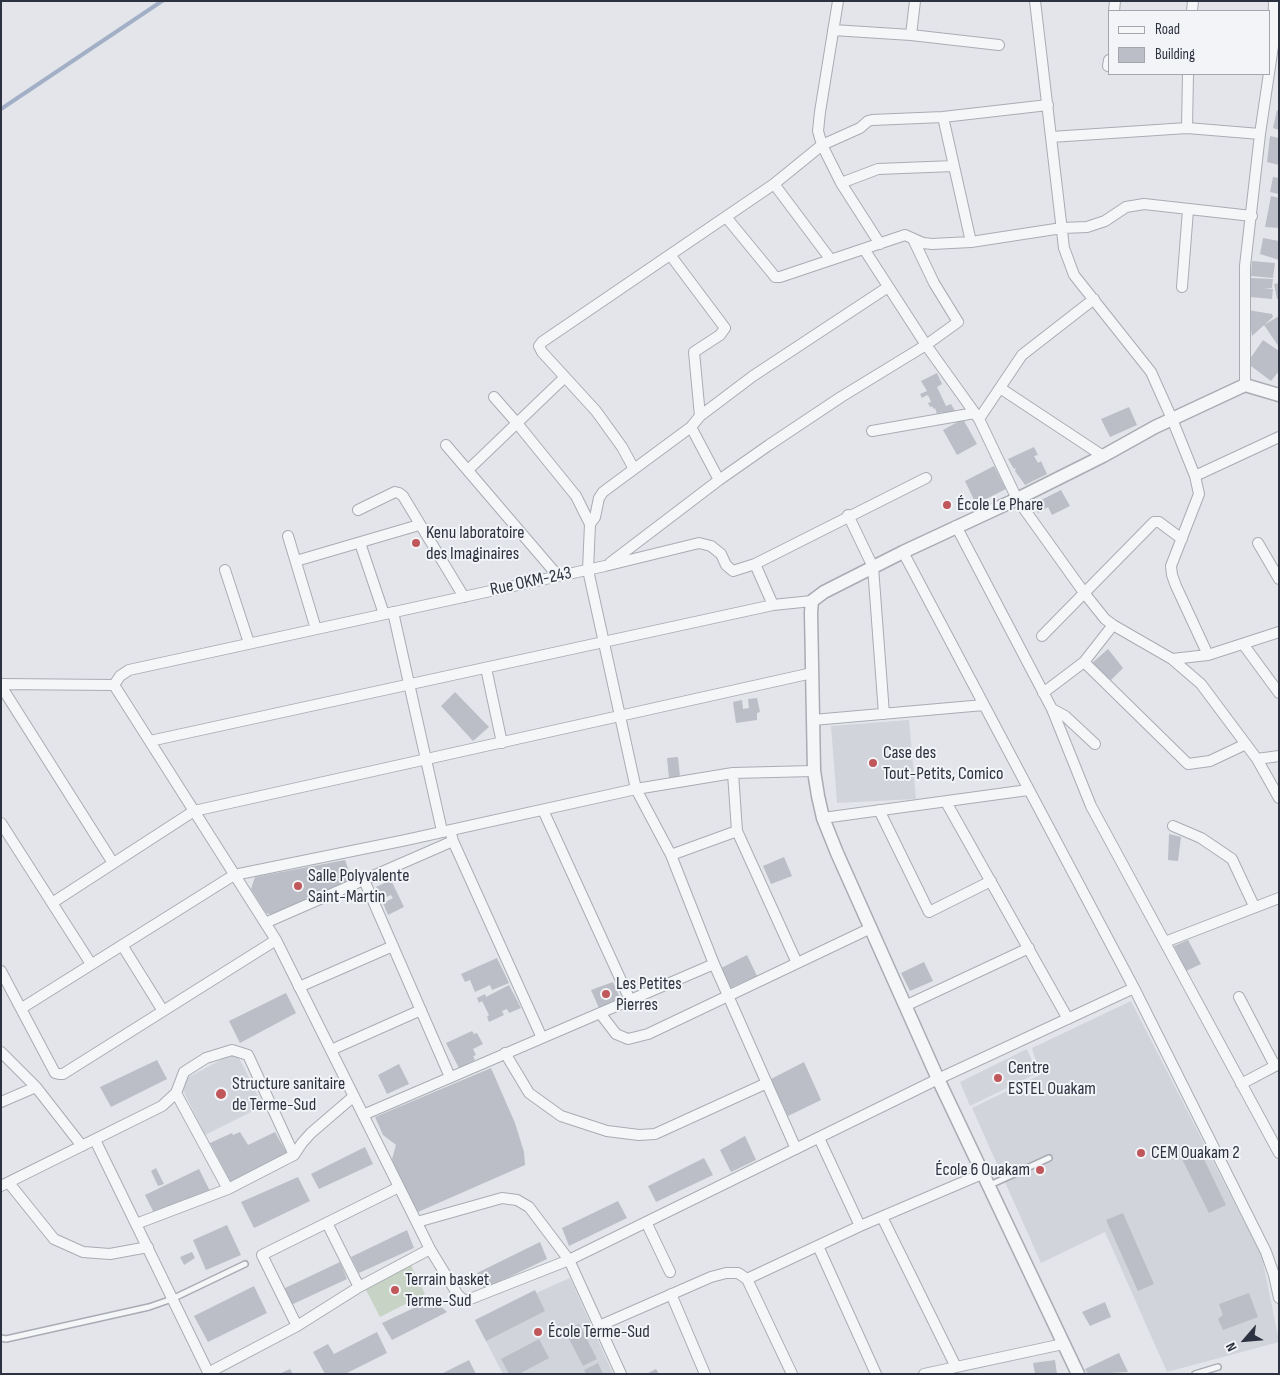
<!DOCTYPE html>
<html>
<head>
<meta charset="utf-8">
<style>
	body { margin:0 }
	#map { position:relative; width:1280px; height:1375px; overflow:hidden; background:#e3e5ea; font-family:"Sofia Sans Condensed",sans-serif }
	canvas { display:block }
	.frame { position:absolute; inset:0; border:2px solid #2d3240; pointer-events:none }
	.legend { position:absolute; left:1108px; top:10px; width:162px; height:65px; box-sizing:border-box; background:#f3f4f7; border:1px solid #a4a6ae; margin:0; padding:6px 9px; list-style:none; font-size:15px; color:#2d3240 }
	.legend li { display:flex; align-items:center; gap:10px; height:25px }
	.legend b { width:25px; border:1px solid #a4a6ae }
	.north { position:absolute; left:1220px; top:1315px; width:50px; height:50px; -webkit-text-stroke:4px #f3f4f7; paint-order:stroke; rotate:243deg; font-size:14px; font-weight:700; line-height:20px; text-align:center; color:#2d3240 }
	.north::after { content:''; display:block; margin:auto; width:18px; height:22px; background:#2d3240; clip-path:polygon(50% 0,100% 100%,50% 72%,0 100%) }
</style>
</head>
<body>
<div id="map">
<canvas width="1280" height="1375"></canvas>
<div class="frame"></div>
<ul class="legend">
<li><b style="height:6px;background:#f5f6f8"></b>Road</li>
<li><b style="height:14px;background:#bbbec6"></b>Building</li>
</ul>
<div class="north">N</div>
</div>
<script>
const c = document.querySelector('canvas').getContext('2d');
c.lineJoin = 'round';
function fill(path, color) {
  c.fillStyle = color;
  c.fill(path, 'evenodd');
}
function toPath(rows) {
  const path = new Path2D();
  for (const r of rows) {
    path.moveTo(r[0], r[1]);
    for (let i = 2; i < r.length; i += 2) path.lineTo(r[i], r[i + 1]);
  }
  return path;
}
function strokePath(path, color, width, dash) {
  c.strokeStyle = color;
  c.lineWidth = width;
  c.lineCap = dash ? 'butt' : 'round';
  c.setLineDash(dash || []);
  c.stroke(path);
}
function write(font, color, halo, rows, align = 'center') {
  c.font = font + ' "Sofia Sans Condensed",sans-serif';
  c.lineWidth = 4;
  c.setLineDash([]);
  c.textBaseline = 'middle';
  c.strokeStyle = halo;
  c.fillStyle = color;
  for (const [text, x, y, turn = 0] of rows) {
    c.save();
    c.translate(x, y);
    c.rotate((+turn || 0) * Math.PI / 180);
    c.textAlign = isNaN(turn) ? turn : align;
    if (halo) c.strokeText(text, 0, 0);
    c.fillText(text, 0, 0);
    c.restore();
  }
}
const built = toPath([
	[909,720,916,799,837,803,831,726],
	[1131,1001,1262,1257,1279,1341,1279,1342,1167,1372,1105,1232,1041,1263,972,1108,1040,1075,1032,1048],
	[1027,1049,1033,1063,1031,1067,1035,1074,970,1106,960,1082],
	[236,1052,263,1106,205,1135,179,1082],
	[570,1278,613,1374,503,1374,475,1320]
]);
const green = toPath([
	[410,1263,425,1294,380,1317,364,1286]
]);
const stream = toPath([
	[1,109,162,1]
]);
const building = toPath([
	[1277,110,1279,111,1279,130,1273,128],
	[1270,136,1279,138,1279,165,1267,162],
	[1273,177,1279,178,1279,194,1270,192],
	[1271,196,1279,198,1279,228,1265,227],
	[1263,238,1279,241,1279,260,1260,254],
	[1252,261,1275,263,1273,278,1251,276],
	[1250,278,1273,279,1272,288,1263,288,1273,289,1272,299,1250,297],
	[1279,283,1279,299,1277,299,1274,284],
	[1248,310,1272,314,1273,317,1252,336],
	[1279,316,1279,347,1264,325],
	[1263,340,1279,351,1279,371,1271,381,1247,363],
	[937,373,942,384,937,387,946,406,951,404,955,411,944,416,942,412,937,414,935,408,933,409,932,406,930,407,928,403,931,402,929,397,927,395,922,398,920,394,927,391,921,381],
	[1129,407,1137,425,1110,437,1101,419],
	[963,419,977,444,957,455,943,430],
	[1034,447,1038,455,1034,456,1038,463,1041,461,1047,474,1025,485,1015,471,1016,468,1014,469,1008,459],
	[994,466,1006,489,976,504,965,481],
	[1061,490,1070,506,1052,515,1048,507,1038,513,1033,504],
	[1108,649,1123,668,1111,680,1091,664],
	[455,692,489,727,473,741,441,706],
	[757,698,760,712,757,713,757,720,736,723,733,702,742,700,743,709,749,708,748,699],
	[678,757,680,777,669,778,667,758],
	[1169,834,1181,837,1178,861,1168,860],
	[784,857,792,876,771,884,763,866],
	[345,860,353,882,273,915,266,913,251,889,255,877],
	[391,880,404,907,388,915,383,903,393,898,391,895,382,899,376,887],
	[1188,940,1201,964,1186,971,1174,946],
	[747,955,757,976,730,988,721,968],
	[497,958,509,983,492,990,490,985,475,992,470,980,465,982,461,974],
	[924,962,933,981,910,991,901,973],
	[613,982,620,998,599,1008,591,990],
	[509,985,521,1008,509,1013,507,1009,502,1011,504,1015,489,1022,487,1017,489,1015,482,1001,479,1003,477,998,485,994,486,997],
	[286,993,296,1013,240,1043,229,1021],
	[472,1031,474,1034,477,1033,483,1044,473,1049,476,1055,473,1056,475,1060,459,1068,446,1043],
	[157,1060,167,1079,111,1107,100,1087],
	[804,1062,821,1100,788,1116,771,1079],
	[399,1064,409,1084,387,1094,378,1075],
	[491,1068,515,1123,524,1152,525,1165,418,1212,413,1208,401,1186,392,1159,396,1145,383,1135,375,1117],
	[240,1132,248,1145,275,1132,288,1155,231,1182,210,1143,232,1133,233,1135],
	[745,1136,756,1160,731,1172,720,1150],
	[365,1147,373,1164,319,1189,311,1174],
	[1200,1151,1226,1205,1209,1213,1182,1159],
	[704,1158,713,1175,656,1202,648,1186],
	[156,1168,164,1184,158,1186,151,1171],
	[199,1169,210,1191,155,1215,145,1195],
	[298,1177,310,1201,254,1228,241,1202],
	[618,1201,627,1218,569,1246,562,1228],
	[1123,1213,1154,1284,1138,1291,1106,1220],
	[227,1225,241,1255,206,1270,193,1240],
	[407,1230,414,1248,359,1273,351,1257],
	[540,1242,547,1259,484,1289,477,1273],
	[192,1252,195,1258,184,1265,180,1257],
	[340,1262,347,1279,291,1305,283,1289],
	[254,1286,267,1313,208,1342,194,1316],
	[535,1290,545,1311,486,1341,475,1320],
	[1249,1293,1258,1317,1223,1330,1218,1319,1223,1315,1219,1304],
	[433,1299,447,1312,392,1340,382,1323],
	[1105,1302,1111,1317,1090,1326,1082,1312],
	[579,1324,597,1359,583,1366,565,1331],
	[377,1332,387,1353,345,1374,325,1374,313,1352,328,1344,334,1354],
	[539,1339,549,1358,519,1374,509,1374,501,1359],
	[1119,1353,1128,1372,1088,1374,1085,1369],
	[469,1360,476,1374,441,1374],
	[1055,1360,1057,1374,1035,1374,1033,1363],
	[598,1363,603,1374,586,1374,584,1370],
	[290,1369,293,1374,279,1374],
	[656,1369,659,1374,646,1374]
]);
const service = toPath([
	[990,1185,1049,1158],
	[1,1338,6,1339,149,1307,172,1299,245,1264],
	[1195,1374,1218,1367]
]);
const minor = toPath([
	[838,1,820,112,818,131,822,145,841,183,880,244],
	[1035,1,1064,248,1074,275,1151,372,1172,419,1195,476,1199,494,1171,566,1172,575,1176,586,1208,655],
	[1114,11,1115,1],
	[1192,11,1193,1],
	[833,30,911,35,999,45],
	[911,35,915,1],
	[1108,66,1109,60],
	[943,117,971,242],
	[1187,128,1188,74],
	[1051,137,1187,128,1260,134],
	[841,183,878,169,954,166],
	[774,184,831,260],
	[726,217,772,273,775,277,780,277,905,235,923,243,932,244,971,242,1062,228,1087,227,1105,221,1126,207,1144,204,1252,216],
	[864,249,926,345,979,419,1017,499,1085,594,1105,619,1113,625,1172,659,1201,684,1257,759,1279,798],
	[671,256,725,328,720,335,694,352,700,416],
	[1182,287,1188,210],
	[1245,385,1245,266,1260,134,1273,46,1274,1],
	[1000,388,1103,456],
	[494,397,516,422,576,496,590,524,595,517,599,498,603,492,691,427,700,416,753,376,888,287],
	[979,419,1022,355,1094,299],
	[691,427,719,480],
	[872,431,975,413],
	[446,445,558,576],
	[634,469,622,447,596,411,542,352,539,346,542,342,774,184,822,145,860,128,868,121,872,120,943,117,1048,105],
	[468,470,565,377],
	[1195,476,1279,437],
	[358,510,395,492,399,493,403,496,464,597],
	[848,515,873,567,884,714],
	[590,524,588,570,636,789,671,855,714,964,796,1149],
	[956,526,1052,709,1091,806,1279,1153],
	[288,536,316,629],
	[360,543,384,614],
	[1258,543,1279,579],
	[903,552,1134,988,1266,1252,1274,1275,1279,1298],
	[296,561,419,525],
	[610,563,719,480,769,445,841,397,926,345,958,322,934,283,913,239],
	[755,564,773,605],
	[225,570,249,643],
	[393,612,442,831],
	[1042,636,1154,522,1159,522,1182,539],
	[1243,644,1279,693],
	[1172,659,1208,655,1279,632],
	[1084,662,1188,764,1210,761,1246,744],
	[486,668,502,743],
	[1,684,114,685],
	[114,685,276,940,430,1249,458,1295,465,1301,569,1260,938,1079,1134,988],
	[114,685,120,676,129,670,605,566,699,543,711,546,721,554,726,565,733,571,755,564,926,478],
	[1,686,113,863],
	[1043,693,1084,662,1113,625],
	[1052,709,1065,716,1095,744],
	[813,720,984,705],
	[150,741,773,605,812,601],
	[1257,759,1279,756],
	[733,773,737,831,797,963],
	[946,802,1068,1019],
	[543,810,630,1000],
	[879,810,929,912,991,881],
	[823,818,1028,790],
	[1,823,91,964],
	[1173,826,1201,838,1232,859,1254,906],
	[450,830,453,841,542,1038],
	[671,855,737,831],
	[364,880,450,1077],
	[52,903,194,811,812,673],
	[265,923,453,841],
	[1165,942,1279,898],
	[122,945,163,1011],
	[1,971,55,1073,59,1074,63,1074,276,940],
	[299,987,393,946],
	[1239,997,1275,1066],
	[905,1006,1029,948],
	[22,1008,234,875,406,840,636,789,733,773,814,771],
	[600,1013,616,1034,628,1039,648,1034,871,928],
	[331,1050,421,1010],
	[1,1052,36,1087,82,1146],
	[505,1053,529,1093,561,1116,607,1131,639,1135,655,1134,767,1083],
	[1241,1084,1279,1064],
	[176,1093,184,1072,206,1058,232,1050,248,1055,294,1155],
	[1,1102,36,1087],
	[363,1115,714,964],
	[819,1138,860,1226],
	[95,1140,209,1374],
	[9,1183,54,1239,83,1252,110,1254,148,1247],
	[1,1186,162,1106,176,1093,228,1189],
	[882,1217,956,1367],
	[417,1222,502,1198,517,1200,529,1207,569,1260,621,1374],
	[646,1222,670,1272],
	[327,1223,359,1287],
	[136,1224,228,1189,294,1155,302,1143,311,1133,354,1096],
	[818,1246,876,1374],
	[747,1279,860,1226,982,1174],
	[671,1294,705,1374],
	[297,1326,262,1255,399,1187],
	[599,1326,711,1277,726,1273,738,1273,747,1279,792,1374],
	[208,1373,297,1326,359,1287,430,1249],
	[924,1374,1063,1344]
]);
const tertiary = toPath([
	[1078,1374,938,1079,837,853,823,818,818,796,814,771,811,612,812,601,824,592,903,552,1017,499,1103,456,1155,427,1245,385,1279,395]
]);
const markers = [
	[947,505,5,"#c0575a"],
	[416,543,5,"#c0575a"],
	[873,763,5,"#c0575a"],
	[298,886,5,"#c0575a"],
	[606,994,5,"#c0575a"],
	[998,1078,5,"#c0575a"],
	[221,1094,6,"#c0575a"],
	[1141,1153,5,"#c0575a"],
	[1040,1170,5,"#c0575a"],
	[395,1290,5,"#c0575a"],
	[538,1332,5,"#c0575a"]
];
const poiNames = [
	["École Le Phare",957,505],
	["Kenu laboratoire",426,533],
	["des Imaginaires",426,554],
	["Case des",883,753],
	["Tout-Petits, Comico",883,774],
	["Salle Polyvalente",308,876],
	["Saint-Martin",308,897],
	["Les Petites",616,984],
	["Pierres",616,1005],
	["Centre",1008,1068],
	["ESTEL Ouakam",1008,1089],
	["Structure sanitaire",232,1084],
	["de Terme-Sud",232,1105],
	["CEM Ouakam 2",1151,1153],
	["École 6 Ouakam",1030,1170,"right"],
	["Terrain basket",405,1280],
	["Terme-Sud",405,1301],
	["École Terme-Sud",548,1332]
];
const streetNames = [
	["Rue OKM-243",531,582,-12]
];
fill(built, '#d2d4db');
fill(green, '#c7d3c5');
strokePath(stream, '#a2afc6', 4);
fill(building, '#bbbec6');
strokePath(service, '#a9acb4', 8);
strokePath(minor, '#a9acb4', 12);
strokePath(tertiary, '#a9acb4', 15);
strokePath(service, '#f5f6f8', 5);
strokePath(minor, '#f5f6f8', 10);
strokePath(tertiary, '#f5f6f8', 12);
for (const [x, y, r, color] of markers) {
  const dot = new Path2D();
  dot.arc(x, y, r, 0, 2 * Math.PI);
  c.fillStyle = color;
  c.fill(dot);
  strokePath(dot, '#f3f4f7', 2);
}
write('18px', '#2d3240', '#f3f4f7', poiNames, 'left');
write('18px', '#2d3240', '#f3f4f7', streetNames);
</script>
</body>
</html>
